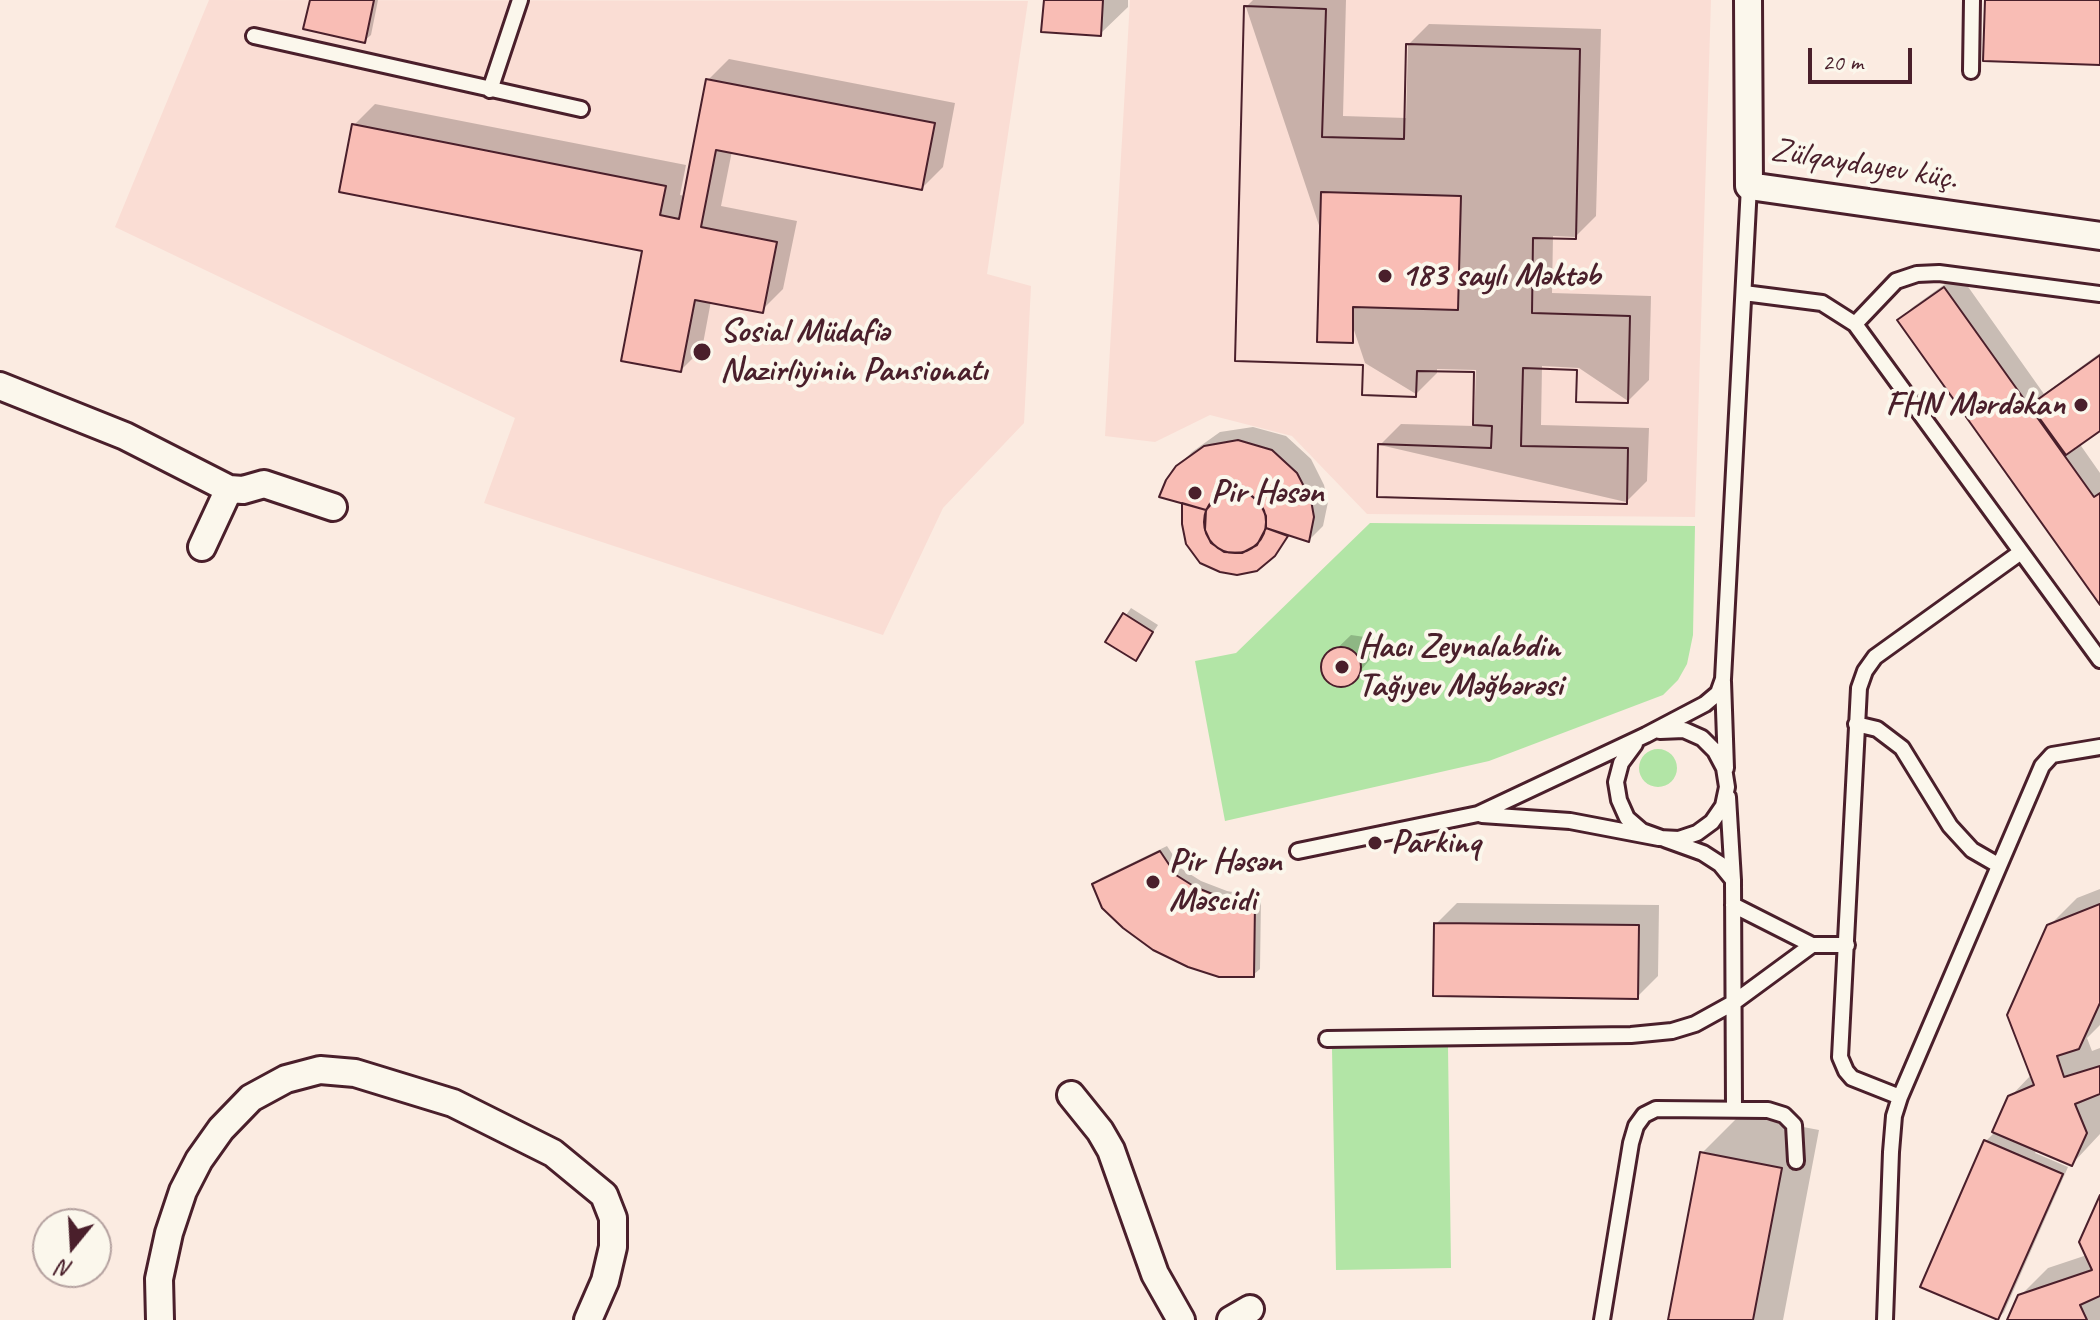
<!DOCTYPE html>
<html>
<head>
<meta charset="utf-8">
<style>
	body { margin:0 }
	#map { position:relative; width:2100px; height:1320px; overflow:hidden; background:#fbebe1; font-family:Caveat,sans-serif }
	canvas { display:block }
	.north { position:absolute; left:32px; top:1208px; width:80px; height:80px; box-sizing:border-box; background:#fbf7ec; border:2px solid #b4a19f; border-radius:50%; rotate:198deg; font-size:22px; font-weight:700; line-height:32px; text-align:center; color:#4a1f2b }
	.north::after { content:''; display:block; margin:auto; width:28px; height:36px; background:#4a1f2b; clip-path:polygon(50% 0,100% 100%,50% 72%,0 100%) }
	.scale { position:absolute; left:1808px; top:48px; width:104px; height:36px; box-sizing:border-box; border:4px solid #4a1f2b; border-top:0; padding-left:10px; font-size:24px; line-height:28px; white-space:nowrap; color:#4a1f2b; -webkit-text-stroke:6px #fbf7ec; paint-order:stroke }
</style>
</head>
<body>
<div id="map">
<canvas width="2100" height="1320"></canvas>
<div class="north">N</div>
<div class="scale">20 m</div>
</div>
<script>
const c = document.querySelector('canvas').getContext('2d');
c.lineJoin = 'round';
function fill(path, color) {
  c.fillStyle = color;
  c.fill(path, 'evenodd');
}
function toPath(rows) {
  const path = new Path2D();
  for (const r of rows) {
    if (r.length === 3) {
      path.moveTo(r[0] + r[2], r[1]);
      path.arc(r[0], r[1], r[2], 0, 2 * Math.PI);
      continue;
    }
    path.moveTo(r[0], r[1]);
    for (let i = 2; i < r.length; i += 2) path.lineTo(r[i], r[i + 1]);
  }
  return path;
}
function strokePath(path, color, width, dash) {
  c.strokeStyle = color;
  c.lineWidth = width;
  c.lineCap = dash ? 'butt' : 'round';
  c.setLineDash(dash || []);
  c.stroke(path);
}
function write(font, color, halo, rows, align = 'center') {
  c.font = font + ' Caveat,sans-serif';
  c.lineWidth = 8;
  c.setLineDash([]);
  c.textBaseline = 'middle';
  c.strokeStyle = halo;
  c.fillStyle = color;
  for (const [text, x, y, turn = 0] of rows) {
    c.save();
    c.translate(x, y);
    c.rotate((+turn || 0) * Math.PI / 180);
    c.textAlign = isNaN(turn) ? turn : align;
    if (halo) c.strokeText(text, 0, 0);
    c.fillText(text, 0, 0);
    c.restore();
  }
}
const built = toPath([
	[209,0,1028,1,987,274,1031,286,1024,423,943,508,883,635,484,503,515,418,115,227],
	[1130,0,1711,0,1695,517,1367,514,1292,436,1210,415,1155,442,1105,436]
]);
const green = toPath([
	[1370,523,1695,526,1693,635,1687,664,1678,680,1663,695,1489,761,1225,821,1195,661,1236,653],
	[1658,768,19],
	[1448,1047,1451,1268,1336,1270,1332,1049]
]);
const shadow = toPath([
	[312,0,378,0,371,35,364,41],
	[1046,0,1128,0,1128,7,1100,34],
	[1253,0,1346,0,1343,116,1406,118,1408,45,1429,24,1601,29,1596,216,1575,237,1553,236,1552,293,1651,296,1649,380,1628,401,1579,368,1542,366,1541,425,1649,428,1647,481,1626,502,1380,445,1401,424,1474,426,1476,370,1437,369,1437,373,1416,394,1365,363,1246,7],
	[729,59,955,103,943,167,922,188,732,151,721,206,797,221,783,289,762,310,711,301,702,349,681,370,644,250,354,125,375,104,686,165,680,195,685,196,708,80],
	[1959,274,2044,394,2100,353,2100,428,2079,443,2100,473,2100,602,1899,320,1913,307],
	[1253,427,1286,436,1311,459,1324,485,1328,502,1323,526,1309,540,1271,528,1268,531,1287,537,1281,547,1256,569,1188,543,1184,502,1177,467,1192,452,1220,432],
	[1131,608,1158,625,1136,658,1108,641],
	[1351,635,1365,637,1370,642,1373,656,1350,683,1335,684,1325,674,1325,660],
	[1167,846,1182,869,1201,881,1227,891,1261,897,1260,969,1253,975,1095,884,1101,878],
	[2100,889,2100,1025,2087,1038,2092,1051,2100,1048,2100,1134,2072,1164,2037,1149,2035,1153,2068,1167,2004,1312,1998,1319,1923,1286,1986,1141,1994,1133,2010,1097,2032,1074,2049,926,2077,898],
	[1457,903,1659,905,1658,976,1637,997,1436,924],
	[1740,1115,1819,1130,1783,1320,1670,1320,1702,1153],
	[2100,1200,2100,1320,2010,1320,2020,1296,2048,1268,2087,1255]
]);
const building = toPath([
	[310,0,374,0,365,43,303,29,310,0],
	[1044,0,1103,0,1101,36,1041,32,1044,0],
	[1985,0,2100,0,2100,65,1983,61,1985,0],
	[1244,6,1326,9,1322,137,1404,139,1406,44,1580,49,1576,239,1533,238,1532,313,1630,316,1628,403,1576,402,1577,370,1523,368,1521,446,1628,448,1627,504,1377,497,1378,444,1491,448,1492,426,1473,425,1474,372,1417,371,1416,397,1362,395,1363,365,1235,361,1244,6],
	[1321,192,1461,196,1458,310,1353,307,1353,343,1317,342,1321,192],
	[1244,6,1326,9,1322,137,1404,139,1406,44,1580,49,1576,239,1533,238,1532,313,1630,316,1628,403,1576,402,1577,370,1523,368,1521,446,1628,448,1627,504,1377,497,1378,444,1491,448,1492,426,1473,425,1474,372,1417,371,1416,397,1362,395,1363,365,1235,361,1244,6],
	[706,79,935,123,922,190,716,150,701,227,777,242,763,313,695,300,681,372,621,361,642,251,339,192,352,124,666,186,660,215,679,219,706,79],
	[1944,287,2094,497,2100,493,2100,605,1897,320,1944,287],
	[2100,355,2100,431,2066,455,2030,405,2100,355],
	[1238,440,1272,450,1297,473,1311,500,1314,517,1309,542,1266,528,1266,516,1260,503,1249,494,1236,491,1219,495,1206,510,1159,497,1166,480,1176,466,1204,446,1238,440],
	[1235,522,31],
	[1182,503,1206,510,1205,530,1211,543,1224,552,1242,553,1257,545,1266,528,1288,536,1275,556,1257,571,1237,575,1220,572,1200,563,1186,544,1182,524,1182,503],
	[1123,613,1153,632,1136,661,1105,642,1123,613],
	[1341,667,20],
	[1160,851,1176,875,1195,887,1220,897,1255,903,1254,977,1219,977,1188,967,1153,950,1123,928,1102,908,1092,884,1160,851],
	[2100,904,2100,1003,2079,1049,2057,1056,2064,1077,2100,1066,2100,1094,2075,1104,2087,1133,2072,1166,1992,1132,2008,1096,2034,1085,2007,1015,2047,925,2100,904],
	[1434,923,1639,925,1638,999,1433,996,1434,923],
	[1984,1140,2063,1174,1998,1320,1920,1287,1984,1140],
	[1700,1152,1782,1168,1753,1320,1668,1320,1700,1152],
	[2100,1195,2100,1296,2080,1305,2087,1320,2007,1320,2018,1295,2092,1270,2079,1242,2100,1195]
]);
const lane = toPath([
	[254,36,581,109],
	[1971,71,1972,0],
	[490,90,520,0],
	[1744,293,1822,303,1855,324,2100,660],
	[1855,324,1896,281,1917,274,1939,273,2100,294],
	[1723,681,1726,768],
	[1856,724,1877,729,1902,748,1950,826,1972,850,1998,865],
	[1635,744,1621,763,1616,782,1619,800,1627,818,1642,831,1703,853,1720,864,1733,880],
	[1728,797,1733,880,1734,1108],
	[1482,815,1570,821,1659,838,1679,839,1697,833,1712,822,1723,806,1727,787,1724,768,1715,751,1702,738,1684,730,1660,731],
	[1298,851,1478,814,1646,735,1705,704,1718,693,1723,679,1749,186],
	[1733,905,1812,945],
	[1327,1039,1631,1035,1672,1031,1695,1024,1733,1003,1812,945,1847,945],
	[1900,1097,1852,1078,1846,1071,1840,1057,1859,688,1865,671,1875,657,2021,552],
	[1602,1320,1631,1143,1636,1126,1644,1115,1656,1109,1768,1110,1784,1115,1794,1125,1796,1161],
	[1885,1320,1891,1152,1894,1116,1900,1097,2042,766,2052,755,2100,747]
]);
const street = toPath([
	[1748,0,1749,186,2100,236],
	[0,386,125,436,229,489,243,490,264,484,333,507],
	[202,547,229,489],
	[1071,1095,1100,1131,1111,1150,1155,1274,1181,1320],
	[160,1320,159,1279,169,1233,183,1191,199,1160,221,1129,251,1098,286,1079,320,1070,355,1073,453,1103,553,1153,604,1195,613,1218,613,1247,605,1281,588,1320],
	[1231,1320,1250,1309]
]);
const markers = [
	[1385,276,8,"#4a1f2b"],
	[702,352,10,"#4a1f2b"],
	[2081,405,8,"#4a1f2b"],
	[1195,493,8,"#4a1f2b"],
	[1342,667,8,"#4a1f2b"],
	[1375,843,8,"#4a1f2b"],
	[1153,882,8,"#4a1f2b"]
];
const streetNames = [
	["Zülqaydayev küç.",1864,165,9]
];
const poiNames = [
	["183 saylı Məktəb",1401,276],
	["Sosial Müdafiə",720,332],
	["Nazirliyinin Pansionatı",720,371],
	["FHN Mərdəkan",2065,405,"right"],
	["Pir Həsən",1211,493],
	["Hacı Zeynalabdin",1358,647],
	["Tağıyev Məğbərəsi",1358,686],
	["Parkinq",1391,843],
	["Pir Həsən",1169,862],
	["Məscidi",1169,901]
];
fill(built, '#faddd4');
fill(green, '#b2e5a6');
fill(shadow, '#0003');
fill(building, '#f9bdb5');
strokePath(building, '#4a1f2b', 2);
strokePath(lane, '#4a1f2b', 20);
strokePath(street, '#4a1f2b', 32);
strokePath(lane, '#fbf7ec', 14);
strokePath(street, '#fbf7ec', 26);
for (const [x, y, r, color] of markers) {
  const dot = new Path2D();
  dot.arc(x, y, r, 0, 2 * Math.PI);
  c.fillStyle = color;
  c.fill(dot);
  strokePath(dot, '#fbf7ec', 3);
}
write('34px', '#4a1f2b', '#fbf7ec', streetNames);
write('bold 34px', '#4a1f2b', '#fbf7ec', poiNames, 'left');
</script>
</body>
</html>
